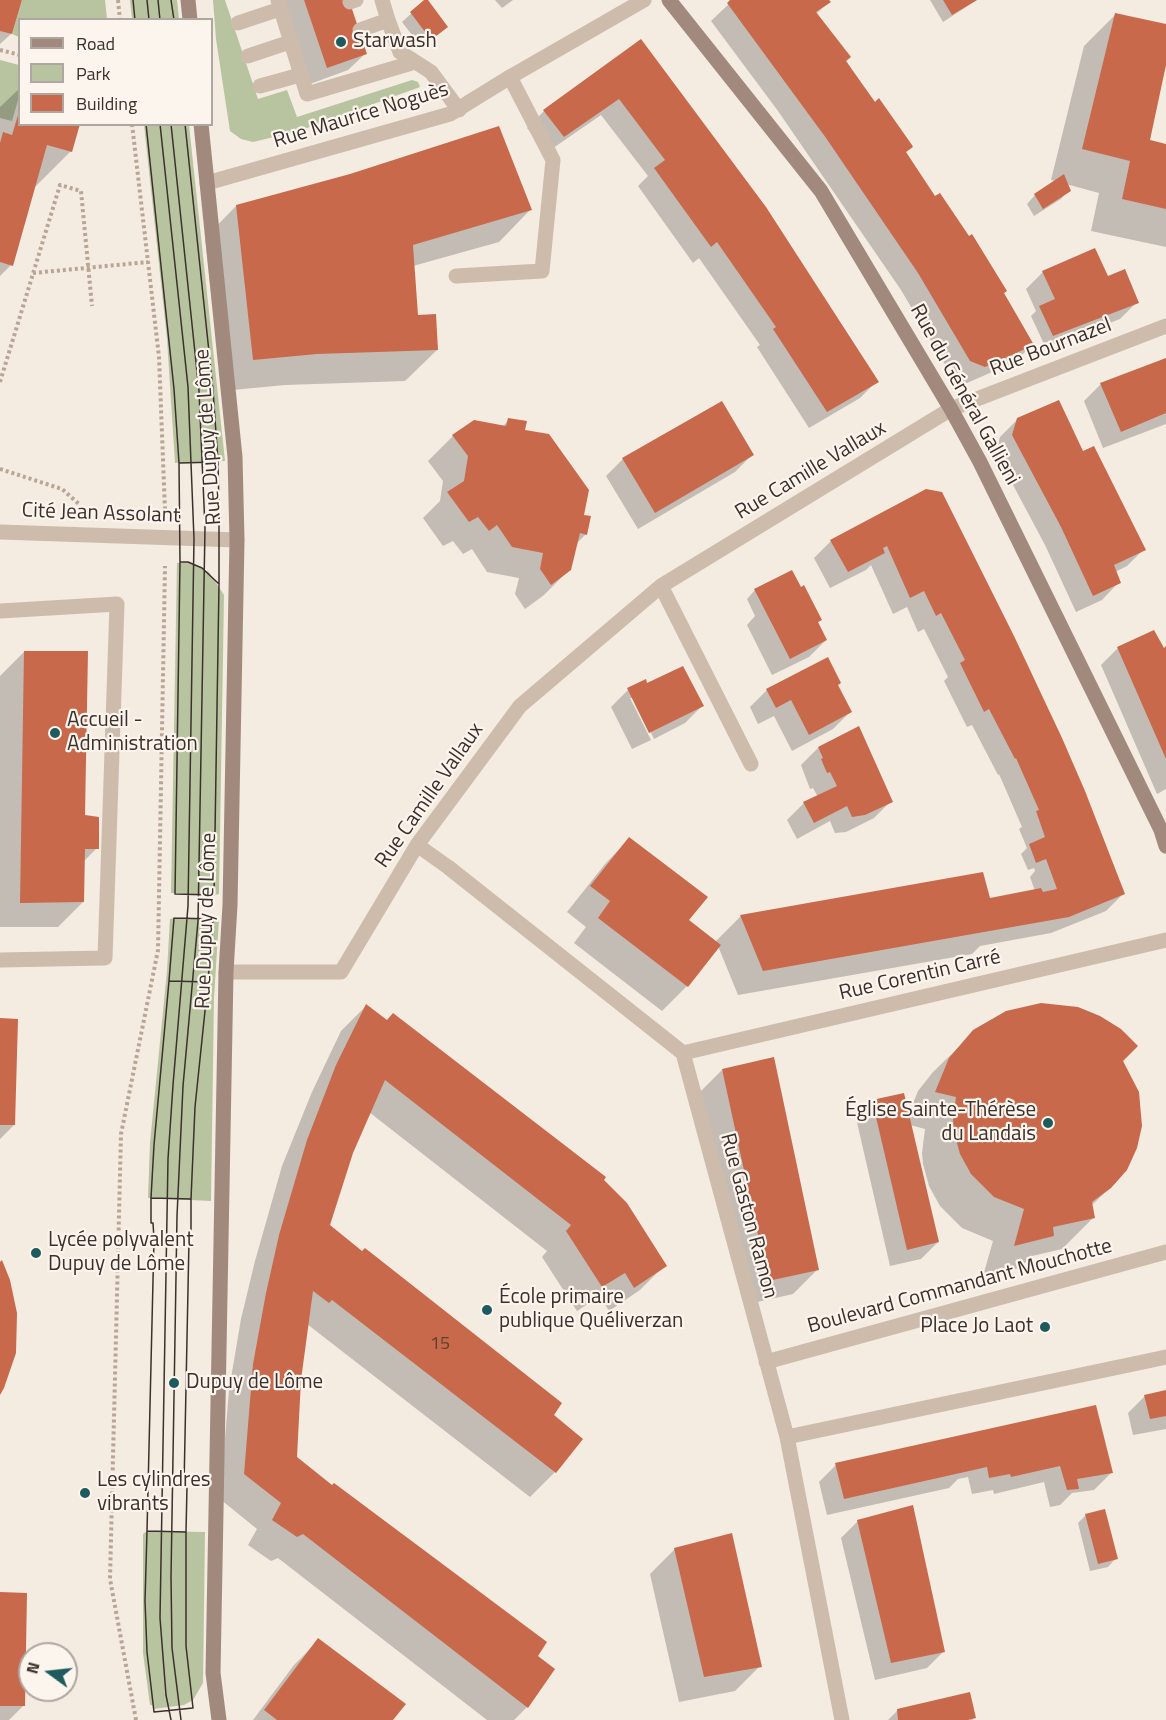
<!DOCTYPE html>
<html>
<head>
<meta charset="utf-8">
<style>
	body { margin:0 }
	#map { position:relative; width:1166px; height:1720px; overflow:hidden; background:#f4ebe1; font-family:"Titillium Web",sans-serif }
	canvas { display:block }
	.legend { position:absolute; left:18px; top:18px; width:195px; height:108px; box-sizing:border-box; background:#fbf5ee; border:2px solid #aea6a0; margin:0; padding:8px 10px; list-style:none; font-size:18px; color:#3b302b }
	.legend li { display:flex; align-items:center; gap:12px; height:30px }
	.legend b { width:30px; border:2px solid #aea6a0 }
	.north { position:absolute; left:18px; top:1642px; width:60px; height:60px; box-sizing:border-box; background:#fbf5ee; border:2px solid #aea6a0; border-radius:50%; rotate:285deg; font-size:16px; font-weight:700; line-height:24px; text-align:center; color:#3b302b }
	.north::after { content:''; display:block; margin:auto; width:21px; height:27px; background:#1f5a5e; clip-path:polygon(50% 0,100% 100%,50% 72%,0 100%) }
</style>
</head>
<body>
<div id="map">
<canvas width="1166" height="1720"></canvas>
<ul class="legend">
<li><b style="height:8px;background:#a18a7d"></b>Road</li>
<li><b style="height:16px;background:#b8c4a0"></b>Park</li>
<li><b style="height:16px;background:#c8694b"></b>Building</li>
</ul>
<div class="north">N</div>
</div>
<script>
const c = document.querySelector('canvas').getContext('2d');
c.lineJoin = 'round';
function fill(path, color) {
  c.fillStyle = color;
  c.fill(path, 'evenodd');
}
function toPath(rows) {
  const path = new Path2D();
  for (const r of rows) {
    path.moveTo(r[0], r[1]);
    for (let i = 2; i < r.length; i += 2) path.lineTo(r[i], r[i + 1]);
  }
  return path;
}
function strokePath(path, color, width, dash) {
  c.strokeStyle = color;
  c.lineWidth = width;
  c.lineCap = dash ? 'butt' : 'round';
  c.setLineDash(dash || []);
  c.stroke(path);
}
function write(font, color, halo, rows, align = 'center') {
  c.font = font + ' "Titillium Web",sans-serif';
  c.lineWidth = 4.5;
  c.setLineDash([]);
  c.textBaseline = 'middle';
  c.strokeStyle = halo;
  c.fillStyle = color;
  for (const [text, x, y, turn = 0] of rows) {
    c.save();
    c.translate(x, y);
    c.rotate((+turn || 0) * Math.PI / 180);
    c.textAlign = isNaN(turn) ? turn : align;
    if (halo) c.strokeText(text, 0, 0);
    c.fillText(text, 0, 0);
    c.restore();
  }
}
const green = toPath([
	[22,0,105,0,107,19,20,20,19,37,12,34],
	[130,0,177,0,179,19,132,19],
	[213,0,225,0,258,99,287,90,297,117,412,80,418,82,420,87,299,131,253,142,241,139,230,131,216,39],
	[0,60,19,65,19,97,12,121,0,118],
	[144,125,189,125,225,461,175,463,167,339],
	[188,562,209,572,224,595,219,894,214,895,171,893,177,563],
	[174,918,219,919,214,998,211,1201,148,1198,150,1143,167,971,170,919],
	[147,1531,205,1532,203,1683,193,1700,184,1705,153,1709,153,1705,150,1705,143,1653,143,1534]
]);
const shadow = toPath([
	[0,0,20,0,11,34,0,44],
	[281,0,348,0,366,53,348,70,310,84],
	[426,0,446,27,422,48,402,22],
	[495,0,513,0,502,8],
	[733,0,827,0,829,2,816,14,905,153,935,198,969,238,1032,345,1015,362,967,383,953,378,901,290,778,111,711,21],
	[930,0,977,0,943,22],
	[1116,14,1166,26,1166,58,1148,142,1166,146,1166,247,1091,231,1099,193,1066,184,1069,190,1061,199,1034,216,1027,204,1035,195,1056,181,1051,180,1084,46],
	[641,41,877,381,860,398,809,428,757,347,760,345,699,258,693,263,638,186,648,176,601,115,546,153,527,128,544,111],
	[20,88,20,124,71,151,33,189,11,265,0,276,0,107],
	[350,175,530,210,499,242,413,266,416,317,437,350,405,381,285,385,222,391,205,238,236,206],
	[1043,272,1107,278,1137,302,1120,319,1052,345,1050,341,1044,344,1031,316,1036,311,1026,289],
	[1166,360,1166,424,1103,448,1084,401,1101,384],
	[1018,419,1083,453,1144,549,1127,566,1115,572,1119,582,1102,600,1076,612,1045,545,996,453,1000,437],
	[509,420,524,431,582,517,586,534,576,544,570,569,544,595,525,609,515,594,519,578,487,572,472,549,463,554,453,541,443,546,423,518,440,501,443,481,428,461,453,436,502,427],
	[752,455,735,472,638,529,606,476,623,459],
	[941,493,1123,894,1106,911,1051,933,980,946,972,954,738,995,718,946,687,986,662,1011,574,943,586,927,567,912,605,864,629,839,687,921,715,942,741,916,982,874,989,901,1035,891,1030,877,1035,871,1034,868,1028,870,1021,854,1027,848,1019,829,1022,827,999,774,998,775,972,725,967,727,944,681,948,677,924,629,918,632,907,607,893,614,871,565,866,570,830,588,814,558,831,541],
	[755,590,820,620,817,623,826,640,809,657,772,675,747,625,755,616,747,599],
	[1118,648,1166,648,1166,789,1157,794,1101,665],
	[24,652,97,848,83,862,83,902,58,927,0,927,0,676],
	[836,685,850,712,833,729,792,751,774,716,758,724,750,707,767,690],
	[647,686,702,706,685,723,654,739,634,698,630,698,651,740,632,749,611,707,628,690],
	[818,748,891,801,874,818,846,832,835,833,830,821,797,839,787,820,804,803,818,797,813,788,810,789,801,765],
	[366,1006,602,1180,665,1265,640,1290,609,1311,600,1296,577,1311,542,1257,547,1251,369,1112,352,1153,328,1225,552,1415,555,1472,530,1497,307,1324,299,1380,295,1457,537,1656,527,1707,514,1720,487,1720,278,1558,271,1561,248,1545,257,1529,220,1499,229,1390,241,1319,255,1261,282,1166,312,1092,341,1031],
	[0,1020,14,1125,0,1139],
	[966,1040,1121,1061,1119,1179,1091,1206,1093,1218,1062,1249,1032,1256,1020,1268,983,1276,993,1241,962,1228,940,1206,929,1186,923,1164,922,1153,925,1129,910,1125,938,1242,921,1259,890,1266,856,1118,873,1101,908,1116,918,1091,933,1072],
	[722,1070,818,1269,793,1294,744,1305,697,1095],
	[1166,1392,1166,1429,1133,1435,1128,1413,1145,1396],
	[1095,1407,1111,1473,1094,1490,1072,1493,1060,1505,1050,1507,1044,1482,994,1494,993,1490,972,1494,968,1477,958,1479,949,1488,827,1515,819,1482,836,1465],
	[1086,1515,1116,1558,1108,1567,1090,1571,1078,1523],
	[858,1521,944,1651,927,1668,875,1680,841,1538],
	[675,1549,760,1666,735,1691,679,1702,650,1574],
	[0,1594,24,1705,9,1720,0,1720],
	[319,1640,391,1720,253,1720,294,1665],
	[897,1711,975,1717,972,1720,888,1720]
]);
const building = toPath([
	[0,0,22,0,12,34,0,31],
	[304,0,349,0,367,54,327,68],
	[424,0,428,0,448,27,431,40,410,12],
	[730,0,829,0,831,2,816,12,851,57,846,61,875,102,879,98,881,101,912,145,913,147,906,152,935,196,940,193,969,236,972,234,1007,291,1004,293,1034,345,985,367,970,361,918,273,826,138,727,3],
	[943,0,977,0,952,15],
	[1115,13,1166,24,1166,65,1150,140,1166,144,1166,209,1122,199,1130,161,1082,149],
	[641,39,766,207,879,382,827,412,773,329,776,327,717,242,711,247,654,168,665,160,619,99,564,137,543,110],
	[19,112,20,124,80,124,72,152,47,145,13,266,0,262,0,143,3,132,12,135],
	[499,126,532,210,413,245,418,315,436,314,438,350,317,354,253,360,236,205,350,174],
	[1064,174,1071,191,1043,209,1034,194],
	[1095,248,1108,276,1125,269,1139,303,1053,336,1039,306,1055,299,1042,271],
	[1166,358,1166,413,1121,432,1100,383],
	[1059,400,1083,451,1094,446,1146,550,1114,565,1121,583,1093,596,1061,527,1012,435,1017,418],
	[722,401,754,455,655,513,622,458],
	[508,418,527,421,525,430,549,434,589,490,584,515,591,516,587,535,580,533,571,570,551,585,540,569,543,553,512,547,497,525,489,531,478,517,469,522,447,492,464,481,468,456,452,435,474,420,506,426],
	[926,489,942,492,1014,636,1062,738,1085,791,1125,894,1069,917,763,971,740,915,983,872,990,898,1041,888,1043,892,1057,889,1046,859,1036,863,1029,844,1045,837,1036,811,1039,810,1016,758,1015,759,989,709,984,712,960,663,965,660,941,613,936,616,924,591,910,598,887,546,883,548,885,553,848,572,830,540],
	[792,570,801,587,804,585,822,620,818,622,827,640,790,659,754,589],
	[1154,630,1164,648,1166,646,1166,759,1117,647],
	[24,651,88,651,85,815,99,817,99,849,85,849,84,902,20,903],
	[828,657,841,683,838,685,852,712,809,735,791,700,776,708,766,689],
	[683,666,704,706,649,733,627,688,646,679,647,683],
	[859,726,893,802,865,815,852,817,847,806,814,823,803,802,837,786,830,772,827,773,821,759,823,758,818,747],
	[629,837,708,897,689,920,721,945,688,987,598,918,610,901,590,886],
	[1041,1003,1078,1007,1100,1016,1121,1029,1138,1046,1123,1061,1139,1092,1142,1126,1137,1148,1127,1170,1111,1188,1092,1202,1095,1218,1053,1227,1054,1236,1014,1246,1024,1209,994,1197,971,1174,960,1154,954,1132,953,1120,956,1097,935,1092,949,1058,973,1030,1006,1011],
	[366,1004,387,1020,393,1013,606,1177,604,1180,627,1203,667,1266,634,1288,625,1273,602,1287,566,1231,571,1225,385,1080,353,1153,330,1225,362,1251,365,1248,562,1403,554,1415,583,1439,556,1473,332,1300,329,1303,313,1291,301,1380,297,1457,332,1485,334,1483,547,1642,538,1656,555,1669,528,1708,303,1534,297,1537,272,1520,281,1503,244,1474,253,1364,266,1293,279,1235,307,1140,336,1065],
	[0,1018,18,1019,15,1125,0,1125],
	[774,1057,819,1270,768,1281,722,1069],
	[904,1093,939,1242,907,1250,872,1100],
	[2,1260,10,1280,17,1313,16,1353,4,1388,0,1395,0,1262],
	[1166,1390,1166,1416,1150,1419,1144,1395],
	[1096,1405,1113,1473,1077,1479,1079,1489,1067,1490,1060,1466,1011,1477,1010,1474,989,1478,987,1467,844,1499,835,1463],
	[913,1505,945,1652,891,1663,857,1520],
	[1105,1509,1118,1559,1098,1564,1085,1514],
	[732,1533,762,1667,704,1677,674,1548],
	[0,1592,27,1593,25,1706,0,1706],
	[318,1638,406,1704,393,1720,277,1720,264,1710],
	[970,1692,976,1718,967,1720,898,1720,897,1709]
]);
const path = toPath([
	[118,0,120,20],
	[0,50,20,55],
	[132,124,159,357,165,511],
	[33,273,148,262],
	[0,382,60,185,81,191,92,306],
	[0,469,62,489,80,505],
	[136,1720,110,1579,121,1134,158,950,165,566]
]);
const lane = toPath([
	[278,0,307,94,415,62],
	[382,0,388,20],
	[350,2,356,0],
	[238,23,280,9],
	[360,30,388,20,400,52,431,72,459,110],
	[248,56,290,42],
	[260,86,300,75],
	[456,276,542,271,553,160,510,77],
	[0,611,117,604,105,958,0,960]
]);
const street = toPath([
	[207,183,450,114,510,77,644,0],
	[0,532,237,540],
	[661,586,751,764],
	[417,845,448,867,683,1053,787,1437,842,1720],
	[226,972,341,972,417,845,520,706,661,586,951,409,1166,326],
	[683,1053,1166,940],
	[766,1362,1166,1252],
	[787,1437,1166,1357]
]);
const secondary = toPath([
	[188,0,190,20],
	[669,0,821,191,951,409,980,462,1161,830,1166,846],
	[201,124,235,457,237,540,230,905,226,972,213,1673,219,1720]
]);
const tram = toPath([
	[133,0,135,20],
	[147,0,149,20],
	[158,0,160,20],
	[171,0,174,20],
	[146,124,174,389,179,463,218,462,213,390,185,124],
	[160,124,188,387,194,539,188,906,173,1085,168,1159,167,1216,160,1618,166,1695,171,1720],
	[171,124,199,391,205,528,198,921,183,1086,177,1216,171,1577,172,1648,181,1720],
	[218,462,219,508,219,584,202,568,188,562,180,562,179,463,218,462],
	[180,562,188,562,202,568,219,584,214,895,175,894,180,562],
	[174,918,213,919,208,982,169,981,174,918],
	[169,981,208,982,195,1107,191,1199,151,1198,154,1145,169,981],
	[151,1198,191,1199,191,1240,189,1240,184,1486,187,1486,186,1532,147,1531,154,1239,153,1223,151,1223,151,1198],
	[147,1531,186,1532,186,1646,193,1708,154,1712,147,1652,145,1601,147,1531]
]);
const markers = [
	[341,42,6,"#1f5a5e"],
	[55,733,6,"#1f5a5e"],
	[1048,1123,6,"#1f5a5e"],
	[36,1253,6,"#1f5a5e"],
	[487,1310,6,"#1f5a5e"],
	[1045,1327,6,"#1f5a5e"],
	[174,1383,6,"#1f5a5e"],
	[85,1493,6,"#1f5a5e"]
];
const numberNames = [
	["15",440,1345]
];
const poiNames = [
	["Starwash",353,42],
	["Accueil -",67,721],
	["Administration",67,745],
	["Église Sainte-Thérèse",1036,1111,"right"],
	["du Landais",1036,1135,"right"],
	["Lycée polyvalent",48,1241],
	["Dupuy de Lôme",48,1265],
	["École primaire",499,1298],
	["publique Quéliverzan",499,1322],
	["Place Jo Laot",1033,1327,"right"],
	["Dupuy de Lôme",186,1383],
	["Les cylindres",97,1481],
	["vibrants",97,1505]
];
const streetNames = [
	["Rue Maurice Noguès",361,116,-17],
	["Rue Bournazel",1051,348,-21],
	["Rue du Général Gallieni",964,395,61],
	["Rue Dupuy de Lôme",209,437,-94],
	["Rue Camille Vallaux",811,471,-31],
	["Cité Jean Assolant",101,514,2],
	["Rue Camille Vallaux",430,796,-55],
	["Rue Dupuy de Lôme",207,921,-88],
	["Rue Corentin Carré",920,976,-13],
	["Rue Gaston Ramon",748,1216,75],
	["Boulevard Commandant Mouchotte",960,1287,-15]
];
fill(green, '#b8c4a0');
fill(shadow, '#0003');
fill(building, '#c8694b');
strokePath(path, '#b9a596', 4, [3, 3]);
strokePath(lane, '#cdbbac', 15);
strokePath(street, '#cdbbac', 15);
strokePath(secondary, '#a18a7d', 15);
strokePath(tram, '#3b302b', 1.5);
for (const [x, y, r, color] of markers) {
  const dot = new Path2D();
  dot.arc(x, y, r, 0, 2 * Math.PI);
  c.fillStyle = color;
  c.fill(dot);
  strokePath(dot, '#fbf5ee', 2);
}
write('18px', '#5e3e33', null, numberNames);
write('21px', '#3b302b', '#fbf5ee', poiNames, 'left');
write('21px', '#3b302b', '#fbf5ee', streetNames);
</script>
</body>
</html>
